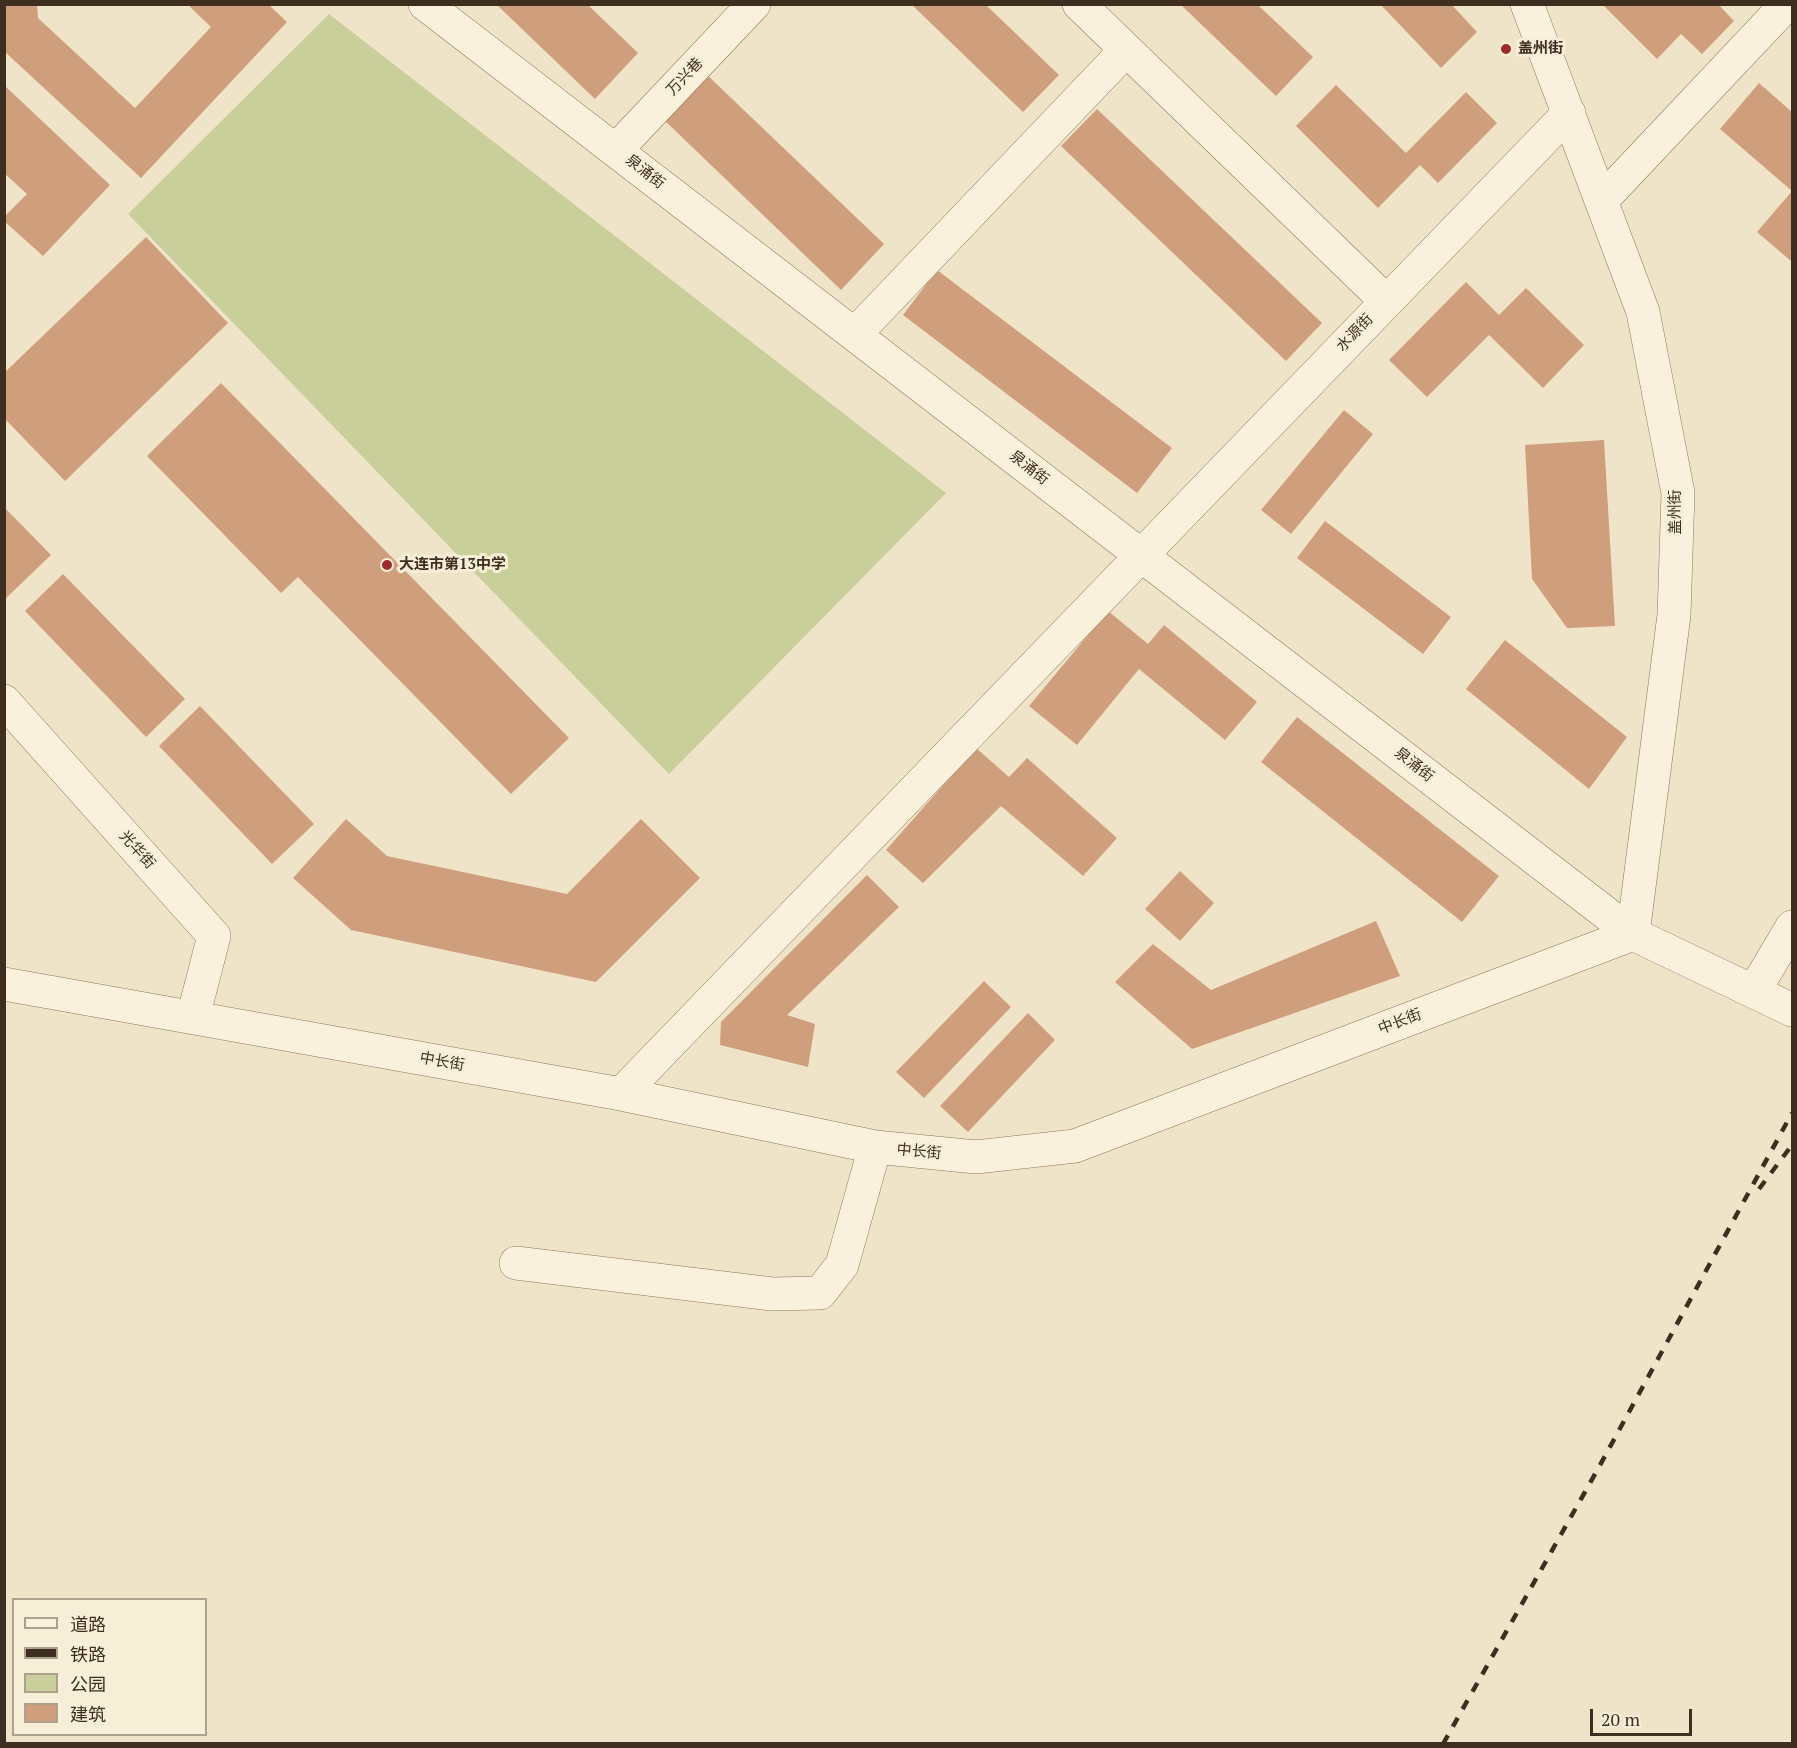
<!DOCTYPE html>
<html>
<head>
<meta charset="utf-8">
<style>
	body { margin:0 }
	#map { position:relative; width:1797px; height:1748px; overflow:hidden; background:#f0e4c8; font-family:"PT Serif","Noto Sans SC",serif }
	canvas { display:block }
	.frame { position:absolute; inset:0; border:6px solid #3d2e20; pointer-events:none }
	.legend { position:absolute; left:12px; top:1598px; width:195px; height:138px; box-sizing:border-box; background:#f7eed8; border:2px solid #ada18e; margin:0; padding:8px 10px; list-style:none; font-size:18px; color:#3d2e20 }
	.legend li { display:flex; align-items:center; gap:12px; height:30px }
	.legend b { width:30px; border:2px solid #ada18e }
	.scale { position:absolute; left:1590px; top:1709px; width:102px; height:27px; box-sizing:border-box; border:3px solid #3d2e20; border-top:0; padding-left:8px; font-size:18px; line-height:21px; white-space:nowrap; color:#3d2e20; -webkit-text-stroke:4px #f7eed8; paint-order:stroke }
</style>
</head>
<body>
<div id="map">
<canvas width="1797" height="1748"></canvas>
<div class="frame"></div>
<ul class="legend">
<li><b style="height:8px;background:#faf1dc"></b>道路</li>
<li><b style="height:8px;background:#3d2e20"></b>铁路</li>
<li><b style="height:16px;background:#c9cf9b"></b>公园</li>
<li><b style="height:16px;background:#cf9f7d"></b>建筑</li>
</ul>
<div class="scale">20 m</div>
</div>
<script>
const c = document.querySelector('canvas').getContext('2d');
c.lineJoin = 'round';
function fill(path, color) {
  c.fillStyle = color;
  c.fill(path, 'evenodd');
}
function toPath(rows) {
  const path = new Path2D();
  for (const r of rows) {
    path.moveTo(r[0], r[1]);
    for (let i = 2; i < r.length; i += 2) path.lineTo(r[i], r[i + 1]);
  }
  return path;
}
function strokePath(path, color, width, dash) {
  c.strokeStyle = color;
  c.lineWidth = width;
  c.lineCap = dash ? 'butt' : 'round';
  c.setLineDash(dash || []);
  c.stroke(path);
}
function write(font, color, halo, rows, align = 'center') {
  c.font = font + ' "PT Serif","Noto Sans SC",serif';
  c.lineWidth = 6;
  c.setLineDash([]);
  c.textBaseline = 'middle';
  c.strokeStyle = halo;
  c.fillStyle = color;
  for (const [text, x, y, turn = 0] of rows) {
    c.save();
    c.translate(x, y);
    c.rotate((+turn || 0) * Math.PI / 180);
    c.textAlign = isNaN(turn) ? turn : align;
    if (halo) c.strokeText(text, 0, 0);
    c.fillText(text, 0, 0);
    c.restore();
  }
}
const green = toPath([
	[329,14,946,493,669,774,128,214]
]);
const building = toPath([
	[4,4,37,4,38,18,135,108,211,27,187,4,268,4,287,22,141,178,4,51],
	[496,4,587,4,638,53,595,99],
	[911,4,985,4,1059,75,1023,112],
	[1380,4,1451,4,1477,32,1441,68],
	[1602,4,1718,4,1734,21,1702,54,1681,34,1657,59],
	[1181,5,1258,5,1313,57,1276,96],
	[704,72,884,244,841,290,661,117],
	[1759,83,1792,112,1792,191,1720,129],
	[4,85,110,185,43,256,4,221,4,217,27,194,4,173],
	[1336,85,1406,153,1466,92,1497,123,1438,183,1420,165,1378,208,1296,126],
	[1097,109,1322,323,1286,361,1061,146],
	[1792,191,1792,259,1791,261,1757,232],
	[146,237,228,323,65,481,4,418,4,373],
	[937,270,1172,448,1137,493,903,315],
	[1466,282,1499,315,1526,288,1584,345,1543,388,1489,335,1427,397,1389,360],
	[221,383,569,738,511,794,298,577,281,593,147,456],
	[1344,410,1373,434,1291,534,1261,510],
	[1604,440,1615,626,1567,628,1532,579,1525,445],
	[4,507,51,555,4,600],
	[1325,521,1451,617,1423,654,1297,558],
	[63,574,185,699,146,737,25,611],
	[1108,611,1148,644,1164,625,1257,702,1225,740,1139,669,1077,745,1029,706],
	[1505,640,1627,737,1589,789,1466,689],
	[200,706,314,824,272,864,159,746],
	[1297,717,1499,876,1462,922,1261,762],
	[976,748,1009,777,1027,758,1117,838,1083,876,1001,806,923,883,886,850],
	[346,819,387,856,567,894,641,819,700,878,596,982,351,930,293,878],
	[1180,871,1214,903,1180,941,1145,909],
	[867,875,899,907,787,1015,815,1024,808,1067,720,1045,721,1022],
	[1376,921,1400,976,1192,1049,1115,982,1153,944,1211,990],
	[984,981,1011,1007,924,1098,896,1072],
	[1028,1013,1055,1040,968,1132,940,1106]
]);
const minor = toPath([
	[425,4,1633,934,1792,1010],
	[1079,4,1386,301],
	[1527,4,1643,312,1678,493,1674,615,1633,934],
	[616,150,754,4],
	[1602,200,1787,4],
	[855,334,1126,50],
	[4,701,214,936,193,1017],
	[4,984,621,1094,875,1147,976,1157,1075,1146,1633,934],
	[1754,991,1792,927],
	[621,1094,1569,113],
	[516,1263,772,1294,820,1293,842,1265,875,1147]
]);
const rail = toPath([
	[1759,1189,1792,1145],
	[1443,1744,1599,1467,1792,1113]
]);
const markers = [
	[1506,49,6,"#9e2a2b"],
	[387,565,6,"#9e2a2b"]
];
const poiNames = [
	["盖州街",1518,49],
	["大连市第13中学",399,565]
];
const streetNames = [
	["万兴巷",685,77,-47],
	["泉涌街",645,172,38],
	["水源街",1355,333,-46],
	["泉涌街",1029,468,38],
	["盖州街",1676,512,-90],
	["泉涌街",1414,765,38],
	["光华街",137,850,48],
	["中长街",1400,1022,-21],
	["中长街",442,1062,10],
	["中长街",919,1152,5]
];
fill(green, '#c9cf9b');
fill(building, '#cf9f7d');
strokePath(minor, '#8d765c', 34);
strokePath(minor, '#faf1dc', 33);
strokePath(rail, '#3d2e20', 4.5, [10, 10]);
for (const [x, y, r, color] of markers) {
  const dot = new Path2D();
  dot.arc(x, y, r, 0, 2 * Math.PI);
  c.fillStyle = color;
  c.fill(dot);
  strokePath(dot, '#f7eed8', 2);
}
write('bold 15px', '#3d2e20', '#f7eed8', poiNames, 'left');
write('15px', '#3d2e20', '#f7eed8', streetNames);
</script>
</body>
</html>
